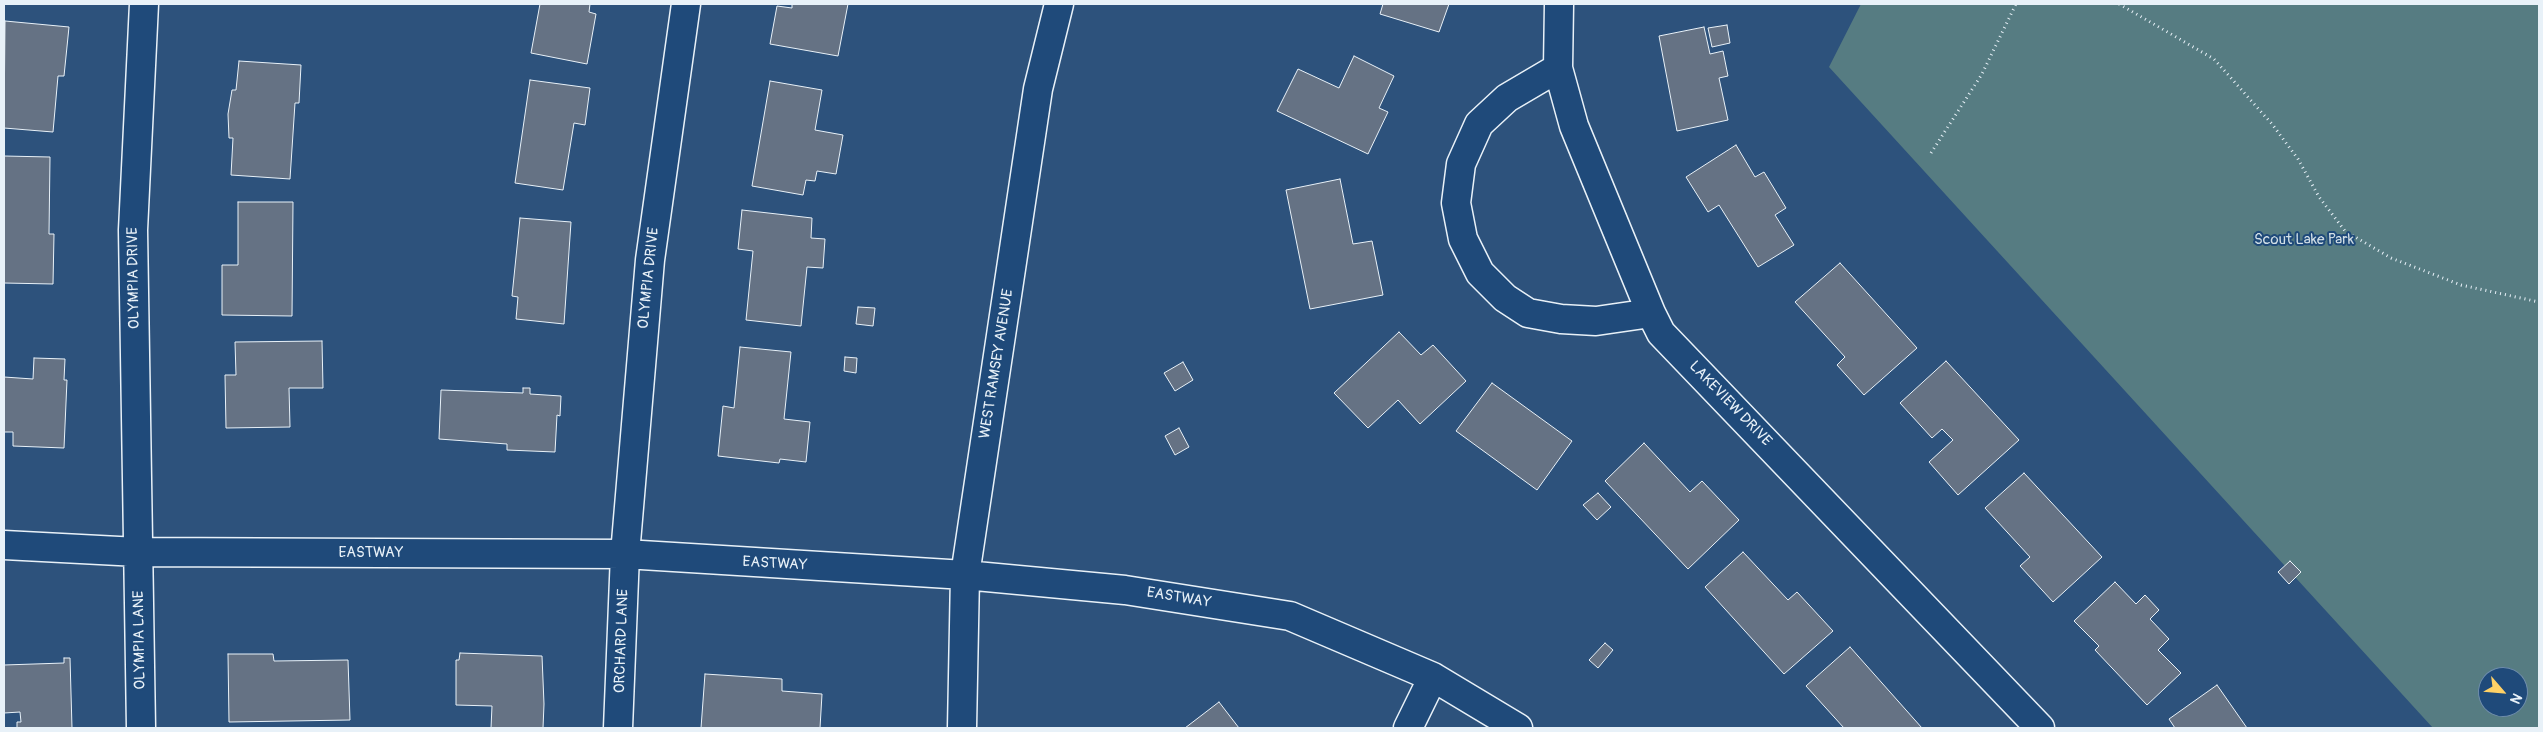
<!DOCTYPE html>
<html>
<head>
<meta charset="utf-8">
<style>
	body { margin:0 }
	#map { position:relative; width:2543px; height:732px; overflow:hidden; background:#2d527c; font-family:Pangolin,sans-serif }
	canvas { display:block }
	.frame { position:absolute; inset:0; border:5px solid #e8f1f8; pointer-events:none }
	.north { position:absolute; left:2478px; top:667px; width:50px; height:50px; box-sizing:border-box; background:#1f4a7a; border:1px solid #6f8dac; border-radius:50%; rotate:117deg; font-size:14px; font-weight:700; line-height:20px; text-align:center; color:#e8f1f8 }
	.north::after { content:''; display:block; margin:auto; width:18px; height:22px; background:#ffd166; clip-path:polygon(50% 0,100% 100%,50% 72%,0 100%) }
</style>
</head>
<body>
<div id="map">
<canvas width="2543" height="732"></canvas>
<div class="frame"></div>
<div class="north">N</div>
</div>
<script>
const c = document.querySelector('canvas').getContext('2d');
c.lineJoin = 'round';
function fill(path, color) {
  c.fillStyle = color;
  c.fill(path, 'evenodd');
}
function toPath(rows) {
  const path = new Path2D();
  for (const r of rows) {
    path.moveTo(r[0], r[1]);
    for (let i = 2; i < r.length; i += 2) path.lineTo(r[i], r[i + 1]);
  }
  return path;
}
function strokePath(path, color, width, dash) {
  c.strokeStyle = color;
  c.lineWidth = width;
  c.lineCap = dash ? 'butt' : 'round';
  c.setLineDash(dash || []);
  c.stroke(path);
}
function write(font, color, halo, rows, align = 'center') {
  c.font = font + ' Pangolin,sans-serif';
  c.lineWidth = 4;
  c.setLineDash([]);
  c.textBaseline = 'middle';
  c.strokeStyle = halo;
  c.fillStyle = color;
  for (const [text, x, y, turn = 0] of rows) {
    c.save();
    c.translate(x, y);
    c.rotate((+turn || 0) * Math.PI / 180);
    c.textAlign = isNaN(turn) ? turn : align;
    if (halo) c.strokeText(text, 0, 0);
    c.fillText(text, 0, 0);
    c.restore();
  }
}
const green = toPath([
	[1861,4,2539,4,2539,728,2433,728,1829,67],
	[2488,677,2518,677,2518,707,2488,707]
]);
const building = toPath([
	[540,4,590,4,589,12,596,14,587,64,531,53,540,4],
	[792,4,848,4,838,56,770,44,777,6,792,8,792,4],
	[1383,4,1449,4,1439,32,1380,14,1383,4],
	[5,21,69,27,64,76,58,76,53,132,4,128,5,21],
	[1727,25,1730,43,1712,47,1708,28,1727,25],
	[1704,27,1710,54,1723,51,1728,76,1719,78,1728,120,1677,131,1659,36,1704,27],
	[1354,56,1394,76,1379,108,1388,112,1368,154,1277,111,1298,69,1339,88,1354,56],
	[239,61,301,65,299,103,295,103,290,179,231,175,233,138,229,138,228,114,232,90,236,90,239,61],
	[530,80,590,88,585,125,574,123,563,190,515,183,530,80],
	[770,81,822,90,815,130,843,135,836,174,817,171,815,181,806,180,803,195,752,186,770,81],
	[1736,145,1755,177,1764,172,1786,208,1775,215,1794,245,1758,267,1719,205,1708,212,1686,177,1736,145],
	[4,156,50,157,49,234,54,234,53,284,4,283,4,156],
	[1340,179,1353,244,1372,241,1383,295,1310,309,1286,190,1340,179],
	[238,202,293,202,292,316,222,315,222,265,238,265,238,202],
	[742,210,812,218,811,238,825,239,823,268,807,267,801,326,746,320,753,251,738,249,742,210],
	[520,218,571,222,564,324,516,319,518,297,512,296,520,218],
	[1840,263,1917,348,1864,395,1837,365,1845,357,1795,302,1840,263],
	[858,307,875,308,873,326,856,324,858,307],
	[1399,332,1421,355,1433,345,1466,381,1420,424,1398,400,1368,428,1334,393,1399,332],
	[322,341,323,388,289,388,290,427,226,428,225,375,236,375,235,342,322,341],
	[740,347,791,352,784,419,810,422,806,462,780,459,779,463,718,456,723,406,734,408,740,347],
	[845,357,857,358,856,373,844,371,845,357],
	[34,358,65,359,64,380,67,380,64,448,13,446,13,432,4,432,4,377,33,379,34,358],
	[1946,361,2019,440,1958,495,1929,462,1953,440,1942,429,1932,438,1900,403,1946,361],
	[1183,362,1193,380,1175,391,1164,373,1183,362],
	[1492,383,1572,441,1537,490,1456,431,1492,383],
	[523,388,530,388,530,394,561,396,560,416,557,415,555,452,507,450,507,444,439,439,441,390,523,393,523,388],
	[1179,428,1189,447,1175,455,1165,436,1179,428],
	[1644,443,1690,492,1702,481,1739,520,1688,569,1605,481,1644,443],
	[2024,473,2102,557,2053,602,2020,566,2030,557,1985,508,2024,473],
	[1598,493,1611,507,1597,520,1583,505,1598,493],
	[1743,552,1788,600,1797,592,1833,631,1784,674,1705,587,1743,552],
	[2290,561,2301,572,2289,584,2278,572,2290,561],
	[2115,582,2136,604,2145,595,2159,610,2150,619,2169,639,2158,650,2181,673,2147,705,2095,650,2099,646,2074,621,2115,582],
	[1605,643,1613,650,1598,668,1589,660,1605,643],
	[1850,647,1922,728,1844,728,1806,686,1850,647],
	[460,653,542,656,544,704,543,728,491,728,492,706,456,705,456,660,459,660,460,653],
	[228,654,273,654,274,661,348,660,350,720,229,722,228,654],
	[64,658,70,658,72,728,17,728,17,722,21,722,20,712,4,713,4,665,64,663,64,658],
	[705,674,782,679,782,691,822,694,820,728,701,728,705,674],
	[2217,685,2247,728,2175,728,2169,719,2217,685],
	[1219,702,1239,728,1185,728,1219,702]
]);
const path = toPath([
	[2119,4,2214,59,2272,124,2298,159,2319,197,2345,231,2391,258,2461,285,2539,302],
	[1931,153,1982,74,2016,4]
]);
const minor = toPath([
	[1559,4,1558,68,1574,126,1651,313,1661,333,2040,728],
	[1558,68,1507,98,1479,124,1461,164,1456,203,1463,239,1480,273,1505,298,1528,313,1561,319,1596,321,1651,313],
	[4,545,138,552,625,554,965,575,1125,590,1290,616,1433,677,1518,728],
	[141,728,133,230,144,4],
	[618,728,625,554,650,260,686,4],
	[962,728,965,575,1038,89,1059,4],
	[1408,728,1433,677]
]);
const parkNames = [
	["Scout Lake Park",2304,240]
];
const streetNames = [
	["OLYMPIA DRIVE",134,278,-91],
	["OLYMPIA DRIVE",649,278,-84],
	["WEST RAMSEY AVENUE",997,364,-81],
	["LAKEVIEW DRIVE",1730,404,46],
	["EASTWAY",371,553],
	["EASTWAY",775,564,3],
	["EASTWAY",1179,598,9],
	["OLYMPIA LANE",140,640,-91],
	["ORCHARD LANE",622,641,-88]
];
fill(green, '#567c82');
fill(building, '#657284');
strokePath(building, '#e8f1f8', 1);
strokePath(minor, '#e8f1f8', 31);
strokePath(path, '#e8f1f8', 3, [1, 4]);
strokePath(minor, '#1f4a7a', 28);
write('15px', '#d2dfe6', '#1f4a7a', parkNames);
write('15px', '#e8f1f8', '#1f4a7a', streetNames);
</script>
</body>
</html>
